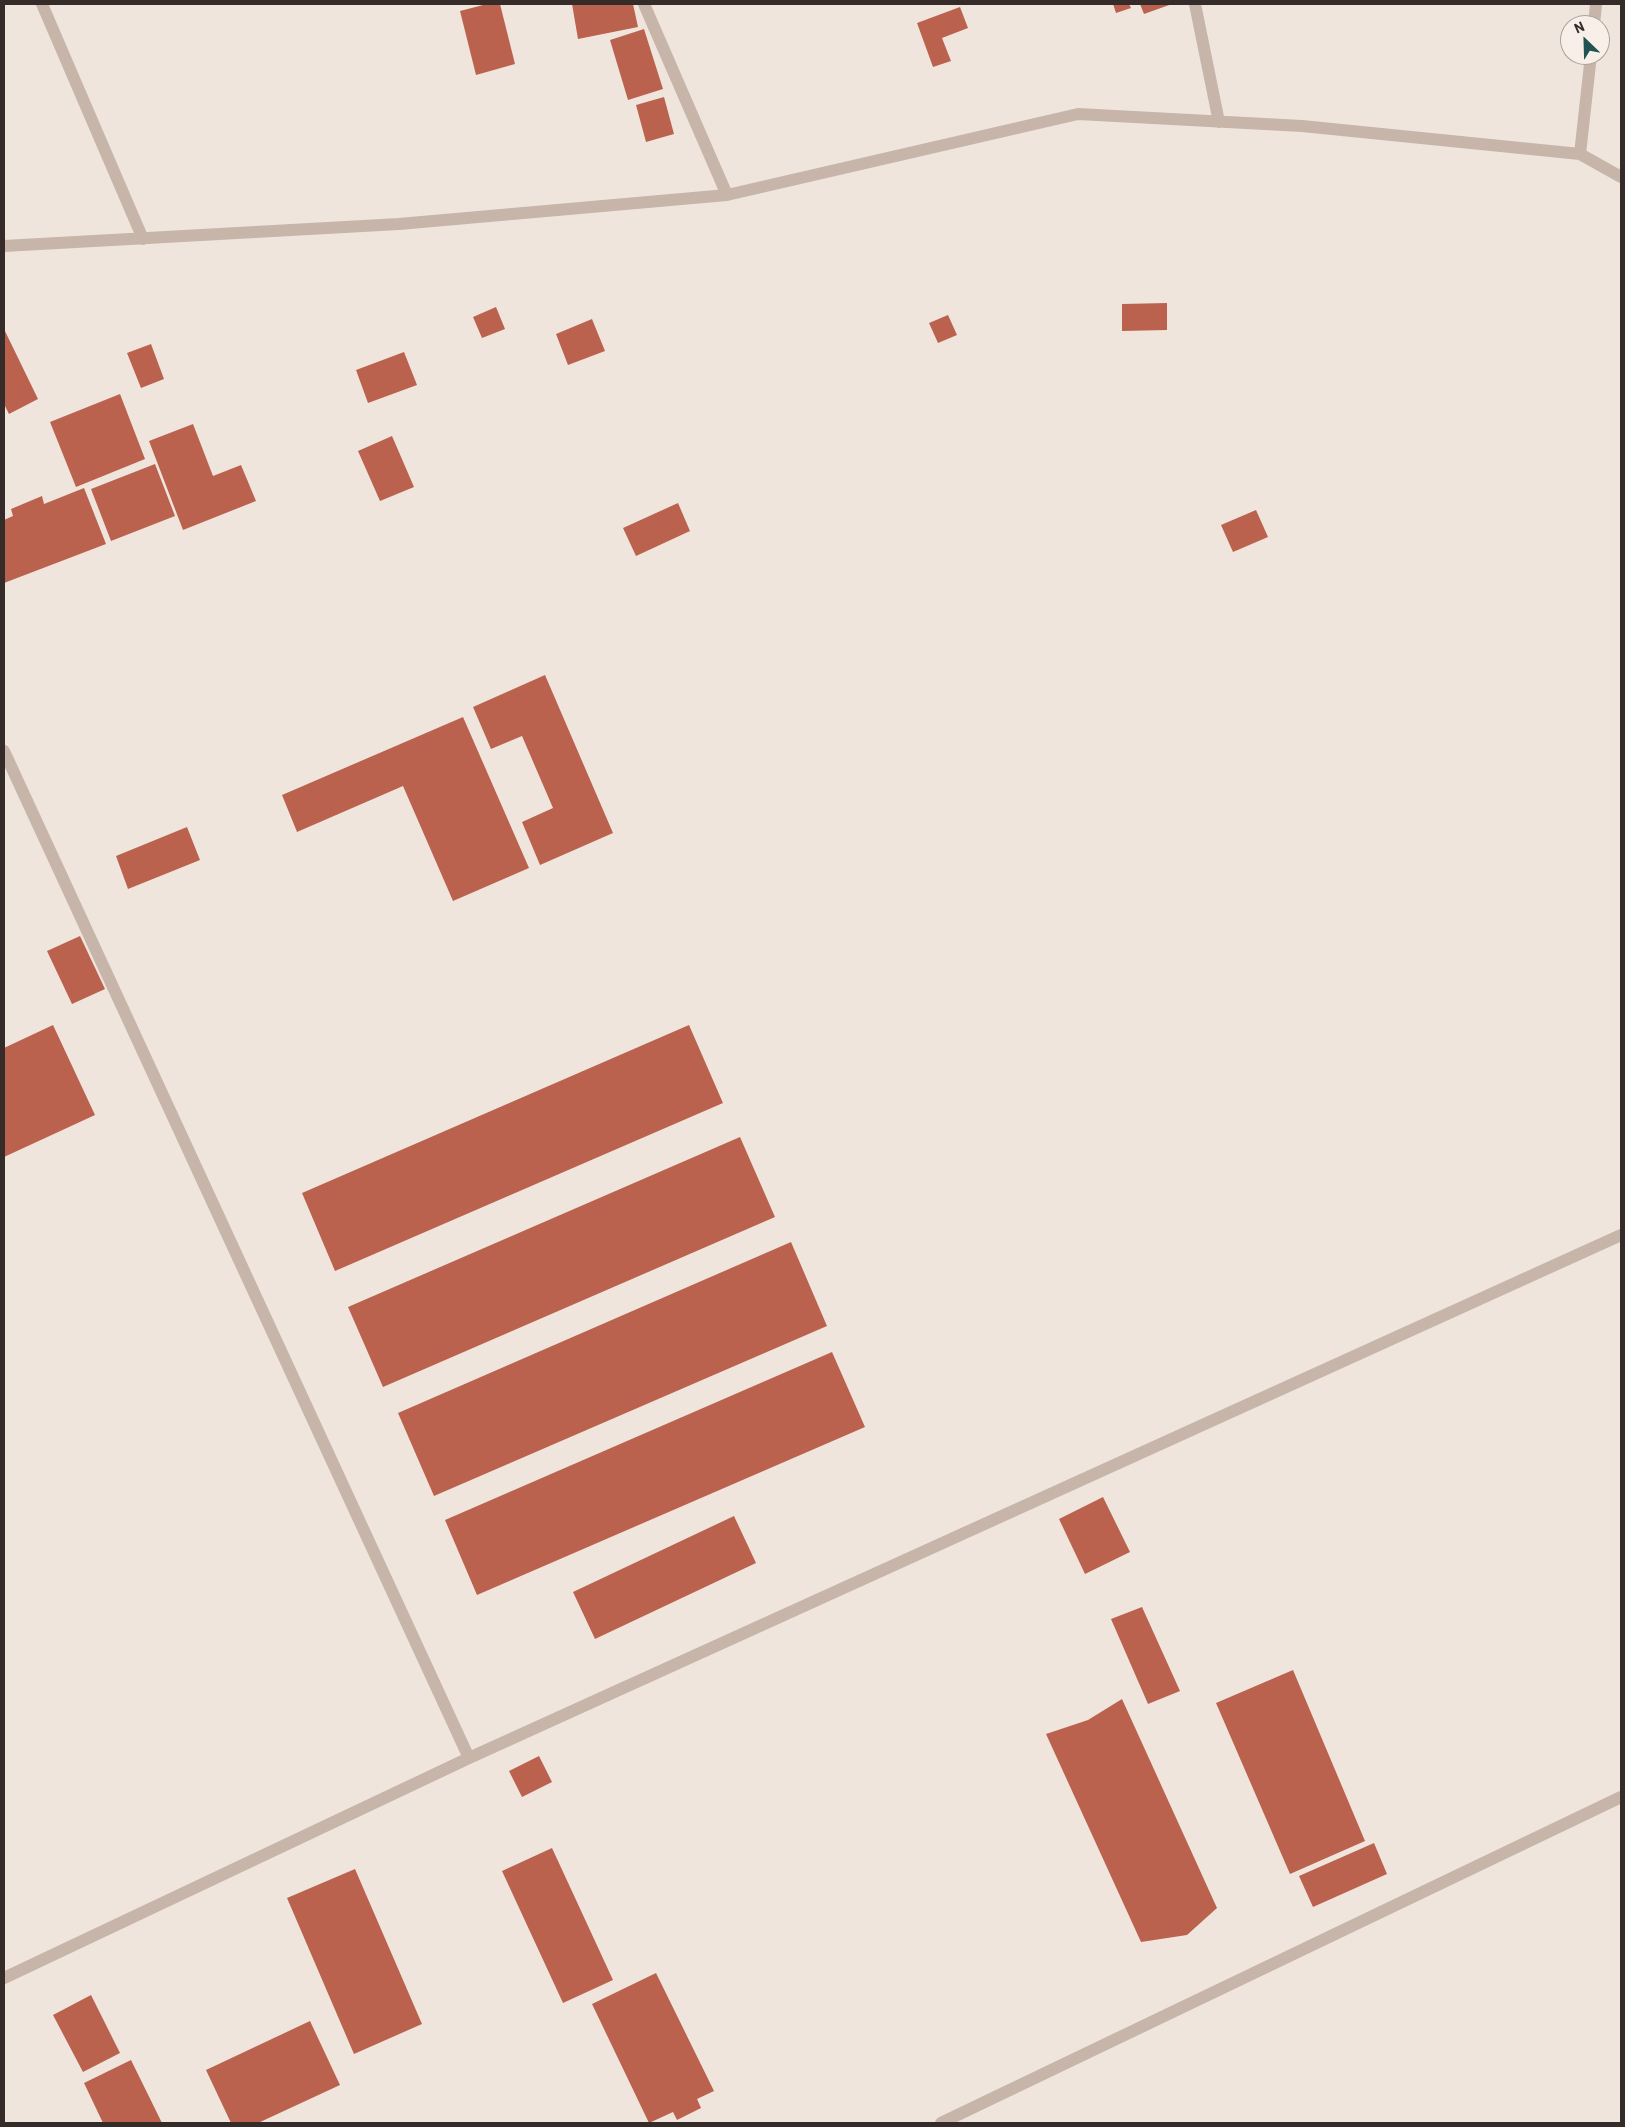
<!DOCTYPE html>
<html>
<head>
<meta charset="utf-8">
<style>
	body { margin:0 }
	#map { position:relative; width:1625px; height:2127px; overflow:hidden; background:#f0e5dc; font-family:Barlow,sans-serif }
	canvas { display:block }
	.frame { position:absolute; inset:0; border:5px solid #352b28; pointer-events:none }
	.north { position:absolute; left:1560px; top:15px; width:50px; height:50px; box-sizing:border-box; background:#f8f0e8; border:1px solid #aaa19b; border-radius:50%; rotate:336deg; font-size:14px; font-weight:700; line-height:20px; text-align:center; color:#352b28 }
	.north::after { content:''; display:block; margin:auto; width:18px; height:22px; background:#225353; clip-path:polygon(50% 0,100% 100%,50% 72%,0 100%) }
</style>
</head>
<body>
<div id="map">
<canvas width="1625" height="2127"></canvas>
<div class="frame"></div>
<div class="north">N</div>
</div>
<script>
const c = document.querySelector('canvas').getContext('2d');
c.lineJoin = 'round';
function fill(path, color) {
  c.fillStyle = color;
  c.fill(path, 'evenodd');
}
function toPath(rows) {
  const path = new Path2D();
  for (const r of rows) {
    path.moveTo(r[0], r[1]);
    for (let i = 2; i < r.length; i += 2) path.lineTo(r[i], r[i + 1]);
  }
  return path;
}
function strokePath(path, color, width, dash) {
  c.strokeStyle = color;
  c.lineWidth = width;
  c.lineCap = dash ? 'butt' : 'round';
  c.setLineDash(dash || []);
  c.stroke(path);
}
const building = toPath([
	[487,4,500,4,515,64,476,75,460,11],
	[572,4,633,4,638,27,578,39],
	[1113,4,1129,4,1131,8,1116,13],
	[1140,4,1172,4,1144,14],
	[960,7,968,28,942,38,951,61,933,67,917,23],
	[644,29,663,89,628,100,610,40],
	[664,97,674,134,646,142,636,105],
	[1167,303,1167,330,1122,331,1122,304],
	[496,307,505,329,482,338,473,317],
	[948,315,957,335,938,343,929,323],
	[592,319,605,351,568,365,556,334],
	[4,329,38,399,9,414,4,404],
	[151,344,164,379,141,388,127,353],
	[404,352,417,385,368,403,356,370],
	[120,394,145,459,76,487,50,422],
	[193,424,213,476,241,465,256,501,183,530,149,441],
	[392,436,414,487,380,501,358,451],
	[155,464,175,516,111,541,91,489],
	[84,488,106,544,4,583,4,520,13,516,11,509,42,496,44,504],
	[678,503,690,531,636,556,623,528],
	[1256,510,1268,537,1233,552,1221,525],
	[545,675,613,833,540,865,522,822,553,808,522,736,491,749,473,707],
	[463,717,529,868,453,901,403,786,297,832,282,795],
	[187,827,200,860,128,889,116,856],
	[80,936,105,989,72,1004,47,951],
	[53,1025,95,1115,4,1157,4,1048],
	[689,1025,723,1103,335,1271,302,1193],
	[740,1137,775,1217,383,1387,348,1307],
	[791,1242,827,1326,434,1496,398,1413],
	[832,1352,865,1427,477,1595,445,1520],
	[1103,1497,1130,1552,1085,1574,1059,1519],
	[734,1516,756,1563,595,1639,573,1592],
	[1142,1607,1180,1691,1148,1704,1111,1619],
	[1293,1670,1365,1841,1290,1874,1216,1703],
	[1122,1699,1217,1908,1187,1935,1141,1942,1046,1734,1088,1720],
	[539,1756,552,1782,522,1797,509,1771],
	[1374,1843,1387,1874,1313,1907,1299,1876],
	[552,1848,613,1980,563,2003,502,1871],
	[355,1869,422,2024,354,2054,287,1898],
	[656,1973,714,2091,697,2099,701,2108,677,2120,673,2112,649,2123,592,2004],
	[91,1995,120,2053,83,2072,53,2015],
	[310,2021,340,2085,258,2123,231,2123,206,2070],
	[131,2060,162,2123,103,2123,84,2083]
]);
const minor = toPath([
	[42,4,143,239],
	[644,4,727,195],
	[1195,4,1219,122],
	[1594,25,1596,4],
	[1580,154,1591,55],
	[4,246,399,224,727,195,1078,114,1302,126,1580,154,1621,177],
	[4,751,469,1758],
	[4,1978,469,1758,1621,1235],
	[941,2123,1621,1797]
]);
fill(building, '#bb624f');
strokePath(minor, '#c7b5a9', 12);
</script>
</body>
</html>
